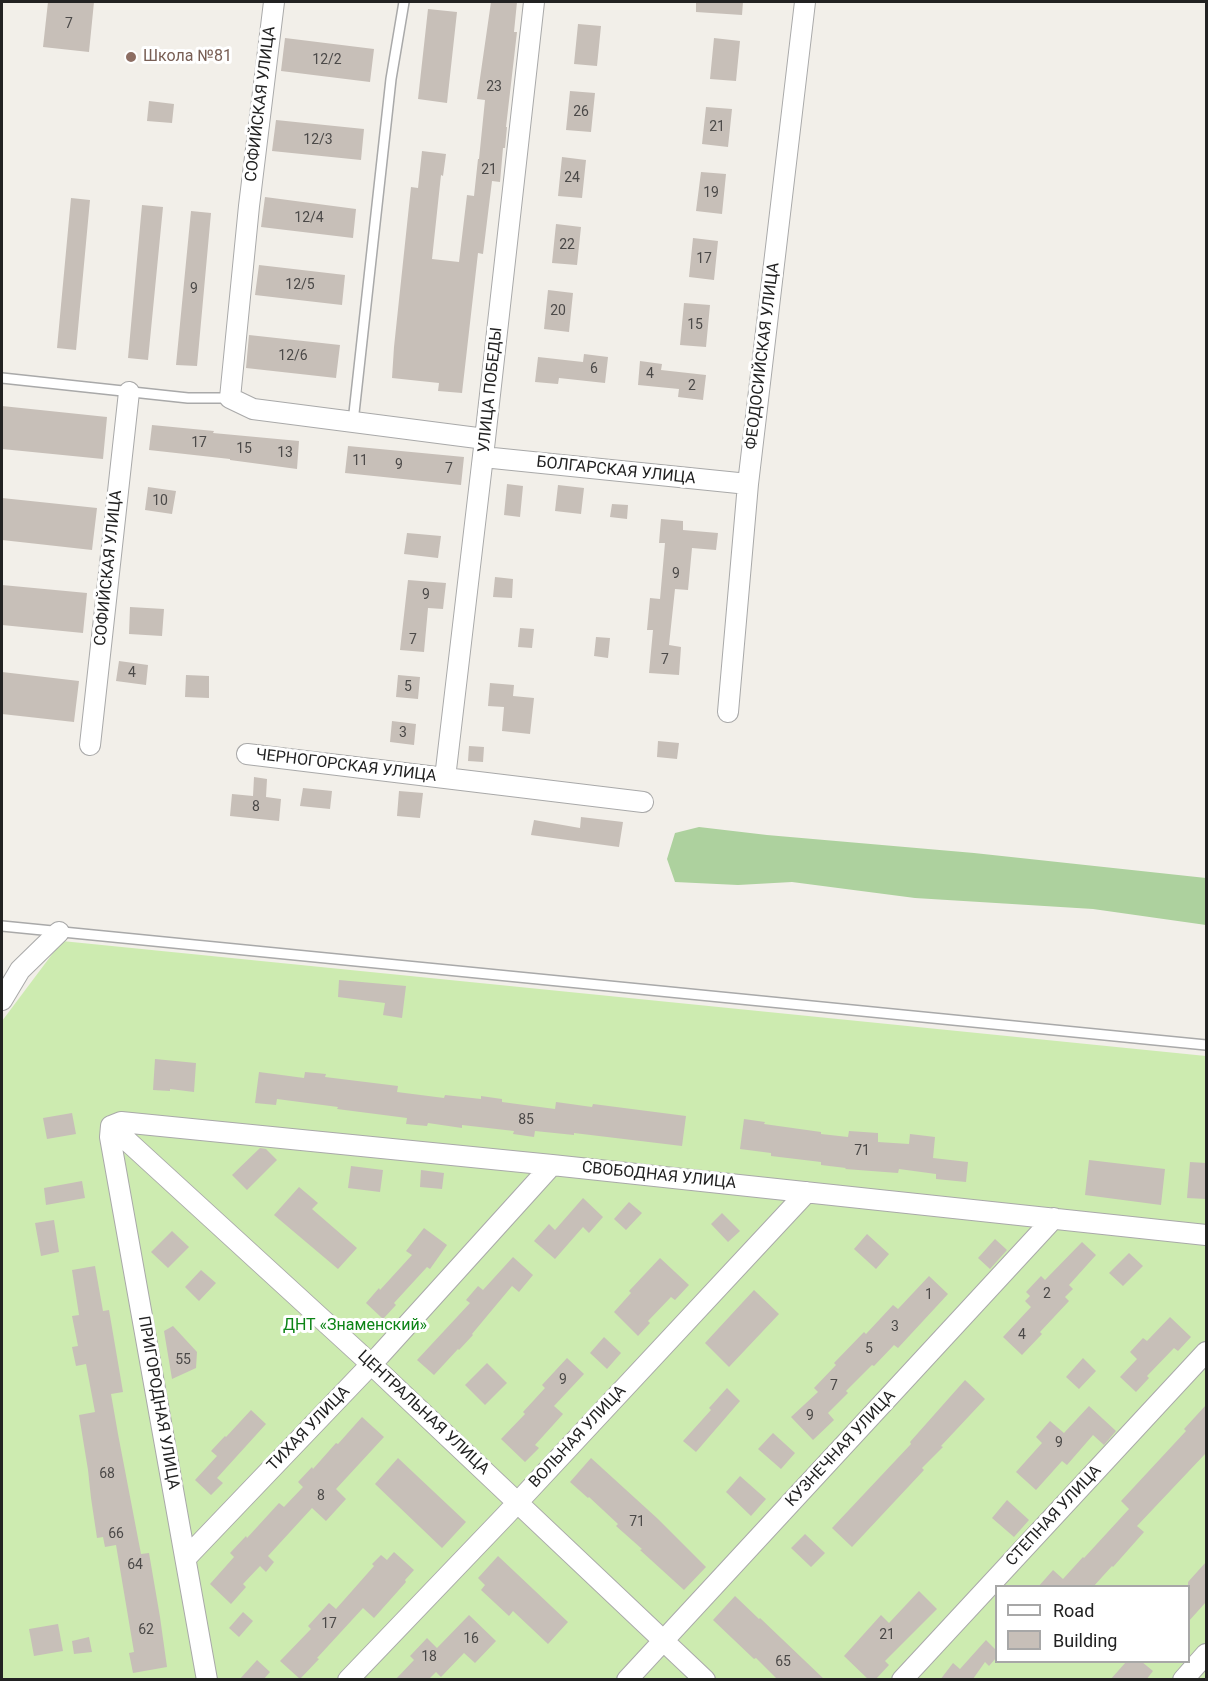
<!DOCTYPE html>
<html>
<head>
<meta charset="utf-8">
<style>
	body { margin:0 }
	#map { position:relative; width:1208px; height:1681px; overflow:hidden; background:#f2efe9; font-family:Roboto,sans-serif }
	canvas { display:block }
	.frame { position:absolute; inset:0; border:3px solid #222; pointer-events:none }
	.legend { position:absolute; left:995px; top:1585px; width:195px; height:78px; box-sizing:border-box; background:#fff; border:2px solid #a7a7a7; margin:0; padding:8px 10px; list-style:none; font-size:18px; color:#222 }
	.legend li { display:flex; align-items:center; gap:12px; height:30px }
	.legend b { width:30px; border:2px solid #a7a7a7 }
</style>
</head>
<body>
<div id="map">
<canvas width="1208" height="1681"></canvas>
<div class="frame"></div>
<ul class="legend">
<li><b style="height:8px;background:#fff"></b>Road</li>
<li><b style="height:16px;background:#c7bfb8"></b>Building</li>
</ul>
</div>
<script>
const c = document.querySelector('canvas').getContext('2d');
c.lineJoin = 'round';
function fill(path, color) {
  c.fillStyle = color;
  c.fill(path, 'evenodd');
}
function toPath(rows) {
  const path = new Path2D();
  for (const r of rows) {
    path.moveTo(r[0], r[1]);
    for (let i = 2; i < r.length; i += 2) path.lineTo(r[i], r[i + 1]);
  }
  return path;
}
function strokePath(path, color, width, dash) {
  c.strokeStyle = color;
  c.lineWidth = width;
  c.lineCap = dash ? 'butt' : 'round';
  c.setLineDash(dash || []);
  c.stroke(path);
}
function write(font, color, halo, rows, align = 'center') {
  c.font = font + ' Roboto,sans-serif';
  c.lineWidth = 6;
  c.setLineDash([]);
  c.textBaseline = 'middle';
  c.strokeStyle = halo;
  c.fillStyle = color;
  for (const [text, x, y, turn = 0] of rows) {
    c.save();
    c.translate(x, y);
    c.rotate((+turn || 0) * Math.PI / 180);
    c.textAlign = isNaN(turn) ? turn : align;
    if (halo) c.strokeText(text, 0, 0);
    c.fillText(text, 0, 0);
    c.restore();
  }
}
const grass = toPath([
	[62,941,1206,1056,1206,1679,2,1679,2,1021],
	[996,1586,1188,1586,1188,1662,996,1662]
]);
const forest = toPath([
	[699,827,767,835,974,853,1206,878,1206,925,1093,909,915,898,792,882,738,885,675,882,667,859,675,833]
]);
const building = toPath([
	[48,2,94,2,89,52,43,47],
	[491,2,517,2,514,32,517,32,506,127,507,127,505,148,503,148,500,182,492,181,483,254,478,253,462,393,438,391,439,383,392,378,394,347,411,187,418,188,422,151,446,154,443,176,441,175,432,259,459,262,467,195,474,196,478,159,479,159,485,100,477,99],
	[696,2,743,2,742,15,696,12],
	[428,9,457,12,447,103,418,99],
	[578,24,601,26,597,66,574,64],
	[285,38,374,49,370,82,281,71],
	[714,38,740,41,736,81,710,79],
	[570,91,595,93,591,132,566,130],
	[149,101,174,104,172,123,147,121],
	[706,107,732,109,728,147,702,144],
	[276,120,364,129,361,160,272,151],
	[562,157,586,160,582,198,558,196],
	[701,172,726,174,722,214,696,211],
	[265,197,356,209,353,238,261,227],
	[71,198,90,200,76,350,57,348],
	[142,205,163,207,148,360,128,358],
	[191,211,211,213,197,366,176,365],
	[556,224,581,227,577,265,552,263],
	[693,238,718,241,714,280,689,277],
	[259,265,345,275,342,305,255,295],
	[548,290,573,293,569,332,544,329],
	[684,303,710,305,706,347,680,345],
	[249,335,340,345,336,378,246,368],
	[584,354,608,357,605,383,559,378,558,384,535,382,538,357,583,362],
	[640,361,662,364,661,370,706,375,703,400,678,397,679,389,638,385],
	[2,406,107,417,103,459,2,449],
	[152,425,214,431,213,433,299,441,297,469,230,460,230,459,149,450],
	[348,446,464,457,461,485,345,473],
	[507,484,523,486,520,517,504,515],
	[558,485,584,488,581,514,555,511],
	[148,487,176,491,172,514,145,510],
	[2,498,97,508,92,550,2,540],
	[612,504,628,505,627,519,610,517],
	[661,519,683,521,683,530,718,533,716,550,692,548,688,590,675,589,669,645,681,647,679,675,649,673,653,630,647,630,650,598,660,599,665,543,659,543],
	[407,533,441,536,438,558,404,554],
	[495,577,513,579,512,598,493,597],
	[408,580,446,583,443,609,428,608,424,652,400,650],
	[2,585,87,593,83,633,2,625],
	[130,607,164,609,162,636,129,634],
	[520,628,534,629,532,648,518,647],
	[596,637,610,638,608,658,594,656],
	[119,661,148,665,146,685,116,681],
	[2,672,79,681,74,722,2,714],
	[186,675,209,676,209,698,185,697],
	[398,675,420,677,418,699,396,697],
	[490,683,514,685,513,696,534,698,530,734,502,731,504,707,488,706],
	[392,721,416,724,414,745,390,742],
	[658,741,679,743,677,759,657,757],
	[469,746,484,747,483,762,468,761],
	[254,777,267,779,266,797,281,799,279,821,230,816,232,794,253,796],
	[303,788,332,791,330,809,300,806],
	[399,791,423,793,420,818,397,816],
	[581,817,623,822,619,847,531,835,534,820,580,828],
	[339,980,406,986,402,1018,383,1015,385,1003,338,997],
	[155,1059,196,1063,194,1092,170,1089,170,1091,153,1090],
	[259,1072,304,1078,305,1072,326,1074,325,1077,398,1086,397,1092,444,1098,445,1095,481,1099,481,1096,502,1099,502,1102,555,1109,556,1102,592,1107,593,1104,686,1116,682,1146,574,1133,574,1135,535,1131,534,1137,513,1134,514,1131,462,1125,462,1128,428,1123,427,1126,406,1124,407,1118,337,1109,338,1107,277,1099,276,1105,255,1103],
	[72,1113,76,1134,47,1139,43,1118],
	[744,1119,765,1122,764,1124,821,1132,821,1134,848,1137,849,1131,878,1133,878,1142,909,1144,910,1134,935,1137,933,1158,968,1162,966,1182,936,1179,936,1174,899,1169,898,1173,845,1169,846,1168,821,1165,821,1162,771,1156,771,1153,740,1149],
	[260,1148,266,1149,277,1160,247,1190,232,1175],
	[1089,1160,1165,1169,1161,1205,1085,1195],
	[1190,1162,1206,1163,1206,1199,1187,1198],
	[351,1166,383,1170,380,1192,348,1188],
	[421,1170,444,1173,442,1189,420,1187],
	[82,1181,85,1198,46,1205,44,1188],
	[299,1187,318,1203,312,1209,357,1248,338,1269,274,1215],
	[583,1198,603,1217,589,1233,583,1227,555,1259,534,1241,549,1224,555,1230],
	[629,1202,642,1213,626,1230,614,1219],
	[722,1213,740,1231,728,1242,711,1224],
	[54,1220,59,1252,41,1256,35,1223],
	[424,1228,447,1245,430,1269,427,1267,394,1303,396,1305,383,1319,366,1303,379,1288,380,1290,412,1255,406,1251],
	[172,1231,189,1247,168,1268,151,1252],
	[867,1234,889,1254,876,1269,854,1249],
	[995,1239,1007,1250,990,1269,978,1258],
	[1082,1242,1096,1255,1069,1285,1073,1289,1065,1297,1069,1301,1040,1332,1042,1334,1022,1355,1003,1337,1031,1307,1025,1301,1030,1296,1026,1292,1041,1276,1045,1280],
	[1129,1253,1143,1266,1123,1286,1109,1273],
	[513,1257,533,1275,519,1292,512,1286,472,1334,473,1335,459,1350,458,1349,434,1375,417,1360,470,1303,466,1300,478,1286,483,1290],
	[660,1258,689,1285,675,1300,671,1297,648,1321,650,1323,638,1336,614,1312,631,1293,629,1291],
	[95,1266,103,1311,109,1310,123,1392,111,1394,118,1434,141,1554,149,1553,160,1617,167,1667,133,1673,129,1653,134,1652,116,1545,105,1547,103,1537,97,1538,91,1498,88,1470,79,1415,95,1412,86,1364,76,1366,72,1347,78,1346,72,1316,79,1315,72,1270],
	[201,1270,216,1283,199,1301,185,1287],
	[929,1276,948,1294,898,1348,894,1345,874,1366,872,1365,846,1391,848,1393,828,1413,834,1420,813,1440,791,1417,818,1392,814,1388,836,1365,834,1363,864,1332,866,1334,893,1305,898,1309],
	[754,1290,779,1314,729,1367,705,1343],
	[1170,1317,1191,1337,1178,1351,1174,1348,1147,1376,1149,1378,1136,1392,1120,1377,1137,1359,1130,1352,1143,1338,1147,1341],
	[173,1326,197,1352,196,1368,172,1379,164,1331],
	[604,1337,621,1353,607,1369,590,1353],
	[567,1358,584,1374,554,1406,563,1414,535,1445,539,1448,525,1462,501,1439,525,1414,523,1412,545,1388,542,1385],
	[1083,1358,1096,1371,1079,1389,1066,1377],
	[487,1363,507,1383,485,1405,465,1385],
	[965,1380,985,1399,941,1446,943,1447,922,1468,924,1470,852,1547,832,1528,911,1444,910,1442],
	[727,1388,740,1401,696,1452,683,1441,711,1410,709,1408],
	[1206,1405,1206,1453,1137,1526,1144,1532,1113,1567,1112,1566,1093,1587,1038,1587,1053,1570,1063,1579,1083,1557,1084,1558,1129,1509,1121,1501,1186,1431,1184,1429],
	[1089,1406,1116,1431,1104,1445,1093,1435,1067,1465,1062,1461,1036,1490,1016,1472,1042,1443,1036,1437,1050,1421,1064,1433],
	[251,1410,266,1424,217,1478,223,1483,211,1495,195,1480,217,1456,211,1451,225,1436,226,1437],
	[362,1417,384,1437,336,1489,346,1499,326,1521,312,1508,268,1556,274,1562,266,1572,260,1566,243,1584,246,1587,231,1604,210,1584,234,1557,230,1553,246,1536,247,1538,279,1503,284,1507,303,1487,298,1482,312,1467,313,1469,336,1443,338,1444],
	[773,1433,795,1453,781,1469,758,1449],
	[398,1458,466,1522,442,1548,375,1484],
	[591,1458,658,1519,706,1567,684,1590,640,1550,642,1549,616,1526,618,1524,589,1497,588,1498,570,1482],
	[740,1476,766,1499,751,1516,726,1492],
	[1007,1500,1029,1520,1014,1537,992,1518],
	[805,1534,825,1553,811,1567,791,1548],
	[394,1552,414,1570,405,1580,406,1582,374,1618,363,1608,317,1658,319,1659,300,1679,280,1661,311,1629,308,1626,329,1603,336,1609,374,1566,372,1564,381,1555,387,1560],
	[498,1556,568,1622,548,1644,513,1611,509,1616,481,1590,485,1585,478,1578],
	[1206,1562,1206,1602,1188,1622,1188,1582],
	[919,1591,937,1609,885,1661,889,1665,875,1680,869,1680,844,1656,881,1615,889,1623],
	[735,1596,759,1619,760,1618,825,1680,778,1680,756,1658,754,1659,713,1620],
	[243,1612,253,1621,239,1637,229,1628],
	[469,1615,496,1641,475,1663,464,1653,441,1677,436,1672,428,1680,395,1680,414,1660,410,1656,427,1638,437,1648],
	[58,1624,63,1651,34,1656,29,1629],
	[89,1637,92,1652,74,1654,72,1641],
	[986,1640,996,1650,996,1658,989,1666,985,1662,973,1679,974,1680,940,1680,953,1663,960,1669],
	[257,1660,270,1672,263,1680,239,1680],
	[1126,1662,1142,1662,1153,1671,1146,1680,1110,1680]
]);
const service = toPath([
	[2,378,188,398,230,398],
	[353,422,391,79,404,2],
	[2,926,1206,1045]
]);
const minor = toPath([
	[274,2,249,206,230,398,253,409,485,439],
	[483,457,748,484],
	[728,712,748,484,805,2],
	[90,745,129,392],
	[247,754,643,802],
	[445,778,485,439,534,2],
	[2,1000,20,970,59,932],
	[111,1126,121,1122,552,1165,1206,1235],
	[111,1126,371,1364,705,1680],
	[111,1126,110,1137,207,1680],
	[186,1558,380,1355,552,1165],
	[348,1680,505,1516,807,1192],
	[627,1680,1054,1218],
	[902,1680,1206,1352],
	[1183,1680,1206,1654]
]);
const markers = [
	[131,57,6,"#8d6e63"]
];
const numberNames = [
	["7",69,24],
	["12/2",327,60],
	["23",494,87],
	["26",581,112],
	["21",717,127],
	["12/3",318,140],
	["21",489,170],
	["24",572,178],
	["19",711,193],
	["12/4",309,218],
	["22",567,245],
	["17",704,259],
	["12/5",300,285],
	["9",194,289],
	["20",558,311],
	["15",695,325],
	["12/6",293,356],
	["6",594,369],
	["4",650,374],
	["2",692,386],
	["17",199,443],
	["15",244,449],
	["13",285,453],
	["11",360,461],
	["9",399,465],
	["7",449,469],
	["10",160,501],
	["9",676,574],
	["9",426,595],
	["7",413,640],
	["7",665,660],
	["4",132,673],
	["5",408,687],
	["3",403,733],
	["8",256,807],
	["85",526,1120],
	["71",862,1151],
	["2",1047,1294],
	["1",929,1295],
	["3",895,1327],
	["4",1022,1335],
	["5",869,1349],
	["55",183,1360],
	["9",563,1380],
	["7",834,1386],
	["9",810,1416],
	["9",1059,1443],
	["68",107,1474],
	["8",321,1496],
	["71",637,1522],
	["66",116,1534],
	["64",135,1565],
	["17",329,1624],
	["62",146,1630],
	["21",887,1635],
	["16",471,1639],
	["18",429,1657],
	["65",783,1662]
];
const educationNames = [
	["Школа №81",143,57]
];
const streetNames = [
	["СОФИЙСКАЯ УЛИЦА",261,104,-83],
	["ФЕОДОСИЙСКАЯ УЛИЦА",763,356,-83],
	["УЛИЦА ПОБЕДЫ",491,390,-84],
	["БОЛГАРСКАЯ УЛИЦА",616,471,6],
	["СОФИЙСКАЯ УЛИЦА",109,568,-84],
	["ЧЕРНОГОРСКАЯ УЛИЦА",346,766,7],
	["СВОБОДНАЯ УЛИЦА",659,1176,6],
	["ПРИГОРОДНАЯ УЛИЦА",158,1403,80],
	["ЦЕНТРАЛЬНАЯ УЛИЦА",423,1413,43],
	["ТИХАЯ УЛИЦА",309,1429,-46],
	["ВОЛЬНАЯ УЛИЦА",578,1437,-47],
	["КУЗНЕЧНАЯ УЛИЦА",841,1449,-47],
	["СТЕПНАЯ УЛИЦА",1054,1516,-47]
];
const parkNames = [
	["ДНТ «Знаменский»",355,1326]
];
fill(grass, '#cdebb0');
fill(forest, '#add19e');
fill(building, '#c7bfb8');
strokePath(service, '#a9a9a9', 12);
strokePath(minor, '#a9a9a9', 22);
strokePath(service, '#fff', 9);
strokePath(minor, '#fff', 20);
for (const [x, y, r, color] of markers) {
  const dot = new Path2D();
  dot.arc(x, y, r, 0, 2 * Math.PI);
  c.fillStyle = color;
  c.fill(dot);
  strokePath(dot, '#fff', 2);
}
write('14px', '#4b4948', null, numberNames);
write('16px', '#785e54', '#fff', educationNames, 'left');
write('16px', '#222', '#fff', streetNames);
write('16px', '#0c8416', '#fff', parkNames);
</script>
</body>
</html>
